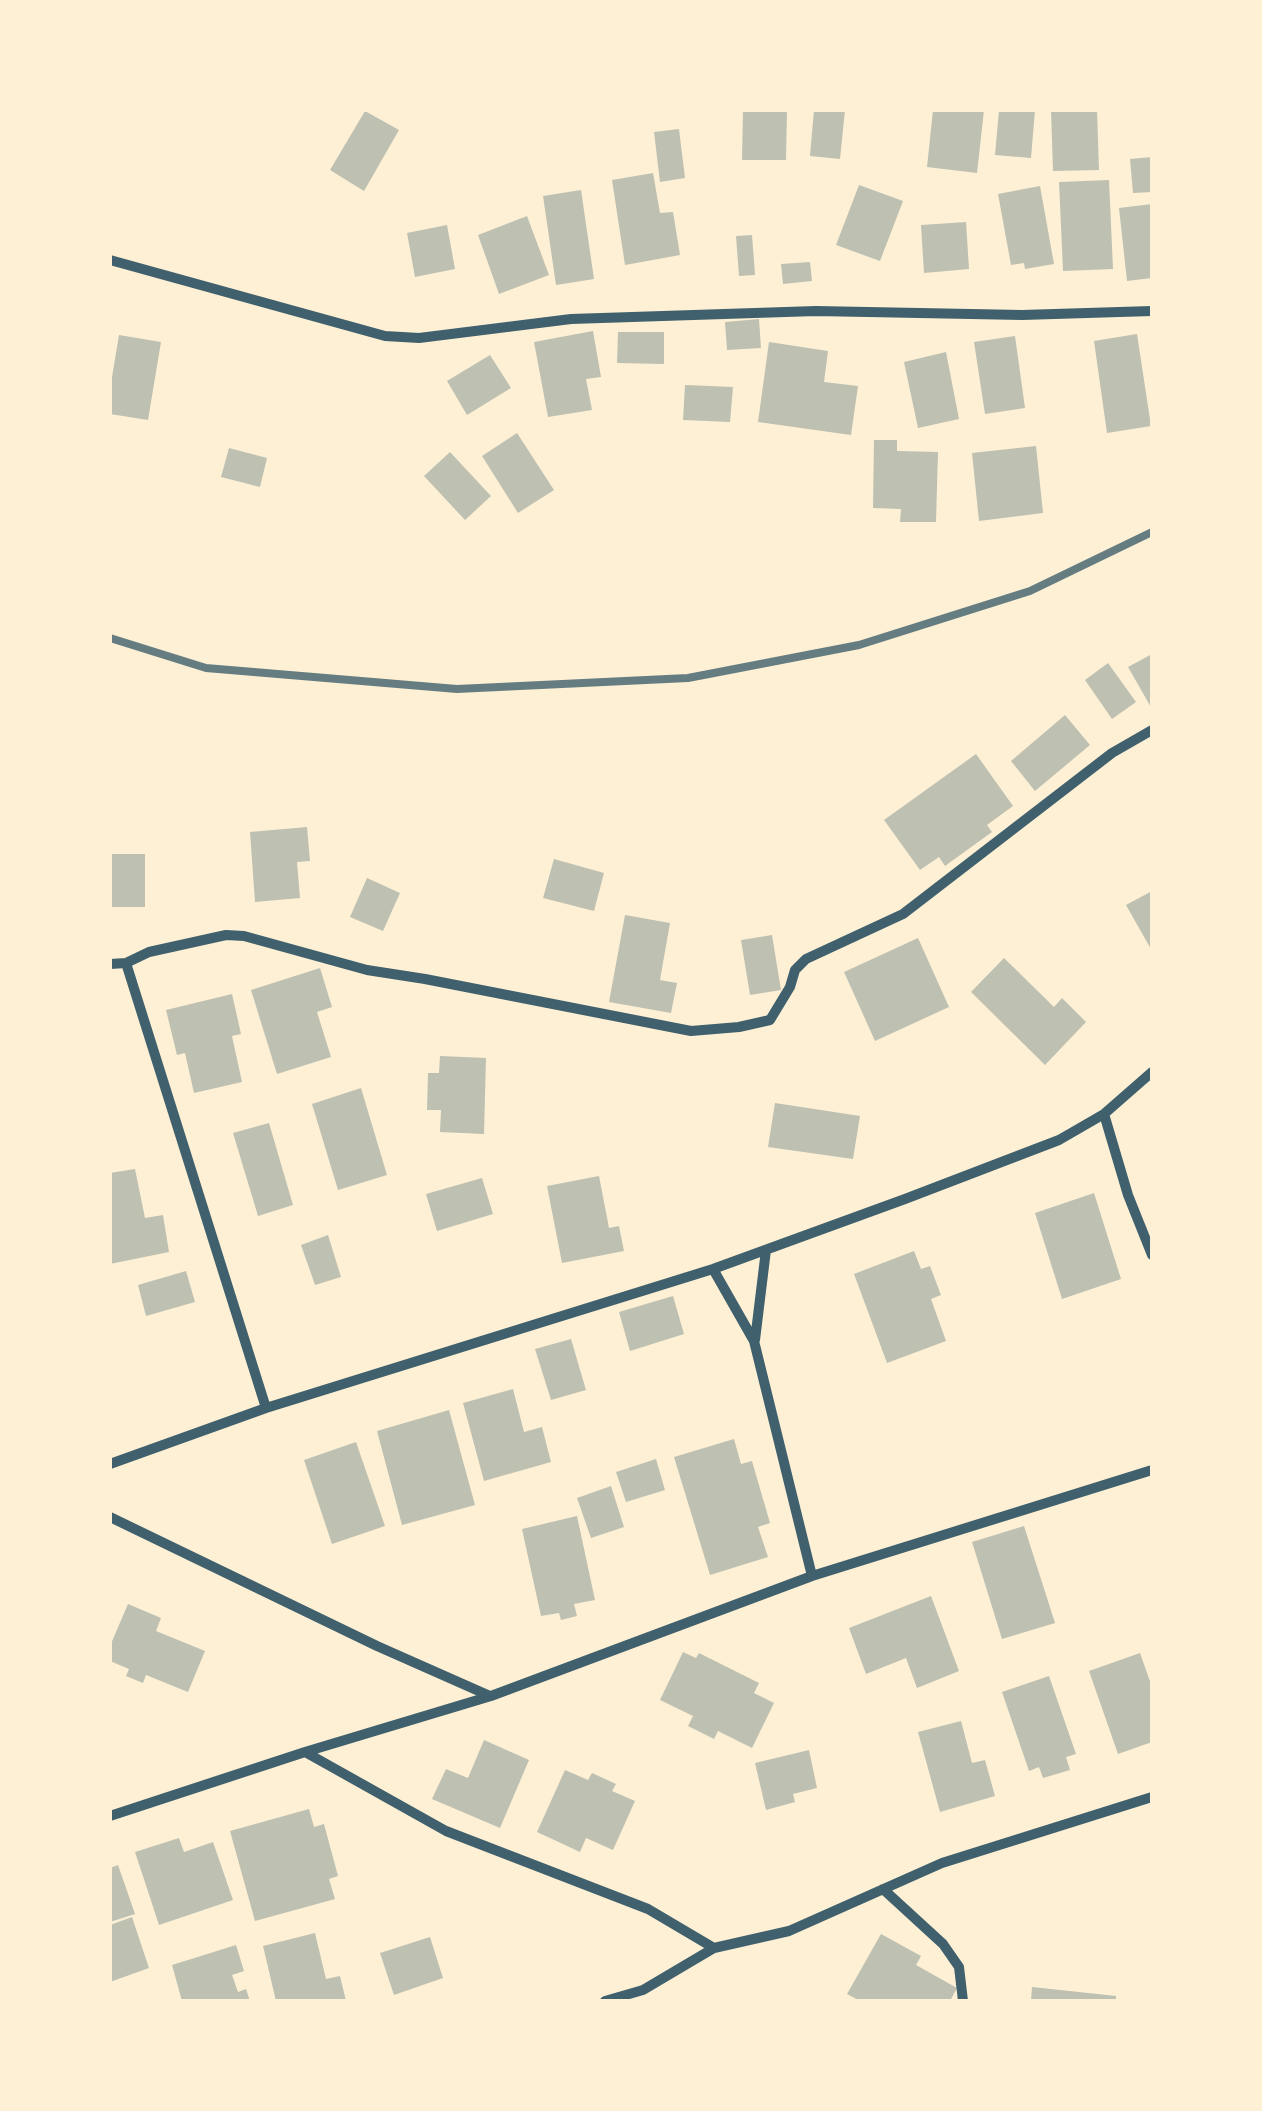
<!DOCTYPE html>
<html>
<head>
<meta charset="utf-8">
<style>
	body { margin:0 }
	#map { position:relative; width:1262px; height:2111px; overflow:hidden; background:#fdf0d5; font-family:"DM Sans",sans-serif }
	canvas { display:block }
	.frame { position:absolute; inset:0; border:112px solid #fdf0d5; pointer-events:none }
</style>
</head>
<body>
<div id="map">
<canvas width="1262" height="2111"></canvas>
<div class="frame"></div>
</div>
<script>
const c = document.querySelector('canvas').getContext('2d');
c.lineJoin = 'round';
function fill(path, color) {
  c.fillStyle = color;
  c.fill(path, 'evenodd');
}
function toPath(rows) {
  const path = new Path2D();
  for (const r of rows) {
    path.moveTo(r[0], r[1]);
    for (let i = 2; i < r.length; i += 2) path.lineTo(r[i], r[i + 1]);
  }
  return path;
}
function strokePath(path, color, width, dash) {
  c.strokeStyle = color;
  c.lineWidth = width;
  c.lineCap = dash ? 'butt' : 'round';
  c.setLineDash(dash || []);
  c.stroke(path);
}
const building = toPath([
	[743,110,787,110,786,160,742,160],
	[814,110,845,110,840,159,810,156],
	[933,110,984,110,977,173,927,167],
	[999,110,1035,110,1031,158,995,155],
	[1051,110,1097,110,1099,170,1053,171],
	[365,111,399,130,364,191,330,170],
	[679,129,685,178,660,182,654,132],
	[1152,157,1152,192,1133,193,1130,159],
	[653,173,660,213,673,212,680,255,625,265,612,180],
	[1109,180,1113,269,1063,271,1059,182],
	[859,185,903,201,880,261,836,245],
	[1040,186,1054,264,1025,269,1024,263,1011,265,998,194],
	[581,190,594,279,556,285,543,196],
	[1152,204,1152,278,1127,281,1119,208],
	[527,216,549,275,499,294,478,235],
	[966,222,969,269,924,273,921,225],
	[447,225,455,269,415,277,407,233],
	[752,235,755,275,739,276,736,236],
	[810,262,812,281,783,284,781,264],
	[759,319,761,348,727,350,725,322],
	[593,331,601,377,586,379,592,410,548,417,534,342],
	[618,332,664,332,664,364,617,363],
	[1137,334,1151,426,1107,433,1094,341],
	[119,335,161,342,148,420,110,414,110,389],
	[1015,336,1025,408,985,414,974,342],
	[769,342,828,351,824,382,858,386,851,435,758,422],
	[946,352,959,419,918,428,904,362],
	[490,355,511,388,467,415,447,381],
	[685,385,733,387,730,422,683,420],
	[517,433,554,490,518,513,482,456],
	[874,440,897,440,897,451,938,452,936,522,900,522,901,509,873,508],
	[1036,446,1043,513,979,521,972,453],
	[229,448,267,458,260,487,221,477],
	[450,452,491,496,465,520,424,476],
	[1152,654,1152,709,1128,667],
	[1108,663,1136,702,1112,719,1085,680],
	[1065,715,1090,745,1035,791,1011,761],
	[976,754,1013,806,987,825,992,832,945,866,939,857,920,870,884,820],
	[307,827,310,861,297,862,300,898,255,902,250,832],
	[112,854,145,854,145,907,112,907],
	[554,859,604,873,594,911,543,898],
	[367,878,400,893,383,931,350,917],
	[1152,891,1152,951,1126,905],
	[625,915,670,923,660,980,677,983,671,1013,609,1002],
	[772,935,781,990,750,995,741,940],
	[918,938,949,1007,875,1041,844,972],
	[1004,958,1054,1007,1062,998,1086,1022,1045,1065,971,992],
	[320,968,332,1007,317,1012,331,1057,277,1074,251,990],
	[232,994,241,1034,232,1036,242,1082,194,1093,185,1053,177,1055,166,1010],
	[440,1056,486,1058,484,1134,440,1132,441,1110,427,1110,428,1073,439,1073],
	[361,1088,387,1175,338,1190,312,1104],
	[775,1103,860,1116,853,1159,768,1147],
	[269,1123,293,1205,258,1216,233,1133],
	[135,1169,145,1218,163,1215,169,1252,110,1264,110,1173],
	[599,1176,609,1228,619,1226,624,1251,562,1263,547,1186],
	[482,1178,493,1214,437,1231,426,1194],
	[1094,1193,1121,1279,1062,1299,1035,1213],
	[328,1235,341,1277,315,1285,301,1245],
	[914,1251,921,1269,930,1266,941,1295,931,1299,946,1341,887,1363,854,1274],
	[186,1271,195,1302,146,1316,138,1285],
	[673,1296,684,1334,630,1351,619,1312],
	[571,1339,586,1390,551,1400,535,1349],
	[513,1389,524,1432,542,1427,551,1462,484,1481,463,1403],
	[449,1410,475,1505,402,1525,377,1431],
	[734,1439,741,1464,752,1461,770,1523,758,1527,768,1557,710,1575,674,1457],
	[356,1442,385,1526,332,1544,304,1460],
	[656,1459,665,1490,626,1502,616,1472],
	[611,1486,624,1527,591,1538,577,1498],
	[577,1516,595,1600,574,1604,577,1616,561,1620,559,1613,541,1616,522,1529],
	[1024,1526,1055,1623,1002,1639,972,1542],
	[931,1596,959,1671,917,1688,906,1658,866,1674,849,1628],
	[128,1604,161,1618,156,1631,205,1651,188,1692,146,1675,143,1683,126,1676,129,1669,110,1661,110,1646],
	[683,1652,696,1658,699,1653,759,1683,754,1693,774,1703,752,1748,718,1731,714,1739,688,1726,693,1716,660,1700],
	[1140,1653,1152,1687,1152,1742,1118,1754,1089,1671],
	[1049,1676,1076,1754,1066,1757,1070,1770,1043,1778,1039,1767,1029,1771,1002,1692],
	[961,1721,972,1763,985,1760,995,1796,940,1812,918,1732],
	[484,1740,529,1760,500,1828,432,1799,446,1769,468,1778],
	[809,1750,817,1788,793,1794,795,1802,766,1810,755,1763],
	[565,1770,588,1780,592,1773,616,1784,612,1791,635,1801,613,1850,586,1838,580,1852,537,1832],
	[309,1809,314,1827,324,1824,338,1876,329,1879,335,1899,255,1921,230,1831],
	[179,1838,184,1852,213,1842,233,1900,159,1925,135,1852],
	[118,1865,135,1914,110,1922,110,1868],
	[132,1917,149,1968,110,1982,110,1925],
	[315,1933,326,1979,340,1976,346,2001,276,2001,263,1946],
	[881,1934,921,1956,916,1965,957,1988,950,2001,860,2001,847,1994],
	[430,1937,443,1978,394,1995,380,1953],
	[236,1945,244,1971,232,1975,238,1992,246,1989,250,2001,182,2001,172,1965],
	[1032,1987,1116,1996,1116,2001,1031,2001]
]);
const minor = toPath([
	[110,260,385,336,419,338,571,319,816,311,1022,315,1152,311],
	[126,963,266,1408],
	[110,964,126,963,149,952,226,935,244,936,367,970,425,979,691,1031,739,1027,770,1020,790,987,795,970,806,959,903,914,1112,753,1152,730],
	[1104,1114,1128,1195,1152,1255],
	[713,1269,754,1341,812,1576],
	[755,1340,766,1250],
	[110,1464,266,1408,713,1269,905,1199,1059,1140,1104,1114,1152,1072],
	[110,1517,377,1646,490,1696],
	[305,1752,446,1831,648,1909,714,1948,789,1931,942,1863,1152,1797],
	[110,1816,305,1752,491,1696,812,1576,1152,1470],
	[883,1889,943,1944,959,1967,963,2001],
	[605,2001,643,1990,714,1948]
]);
const rail = toPath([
	[110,638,206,668,457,689,688,678,859,645,1030,591,1152,532]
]);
fill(building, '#bec0b2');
strokePath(minor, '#3f606c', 10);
strokePath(rail, '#657d81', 8);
</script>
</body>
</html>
